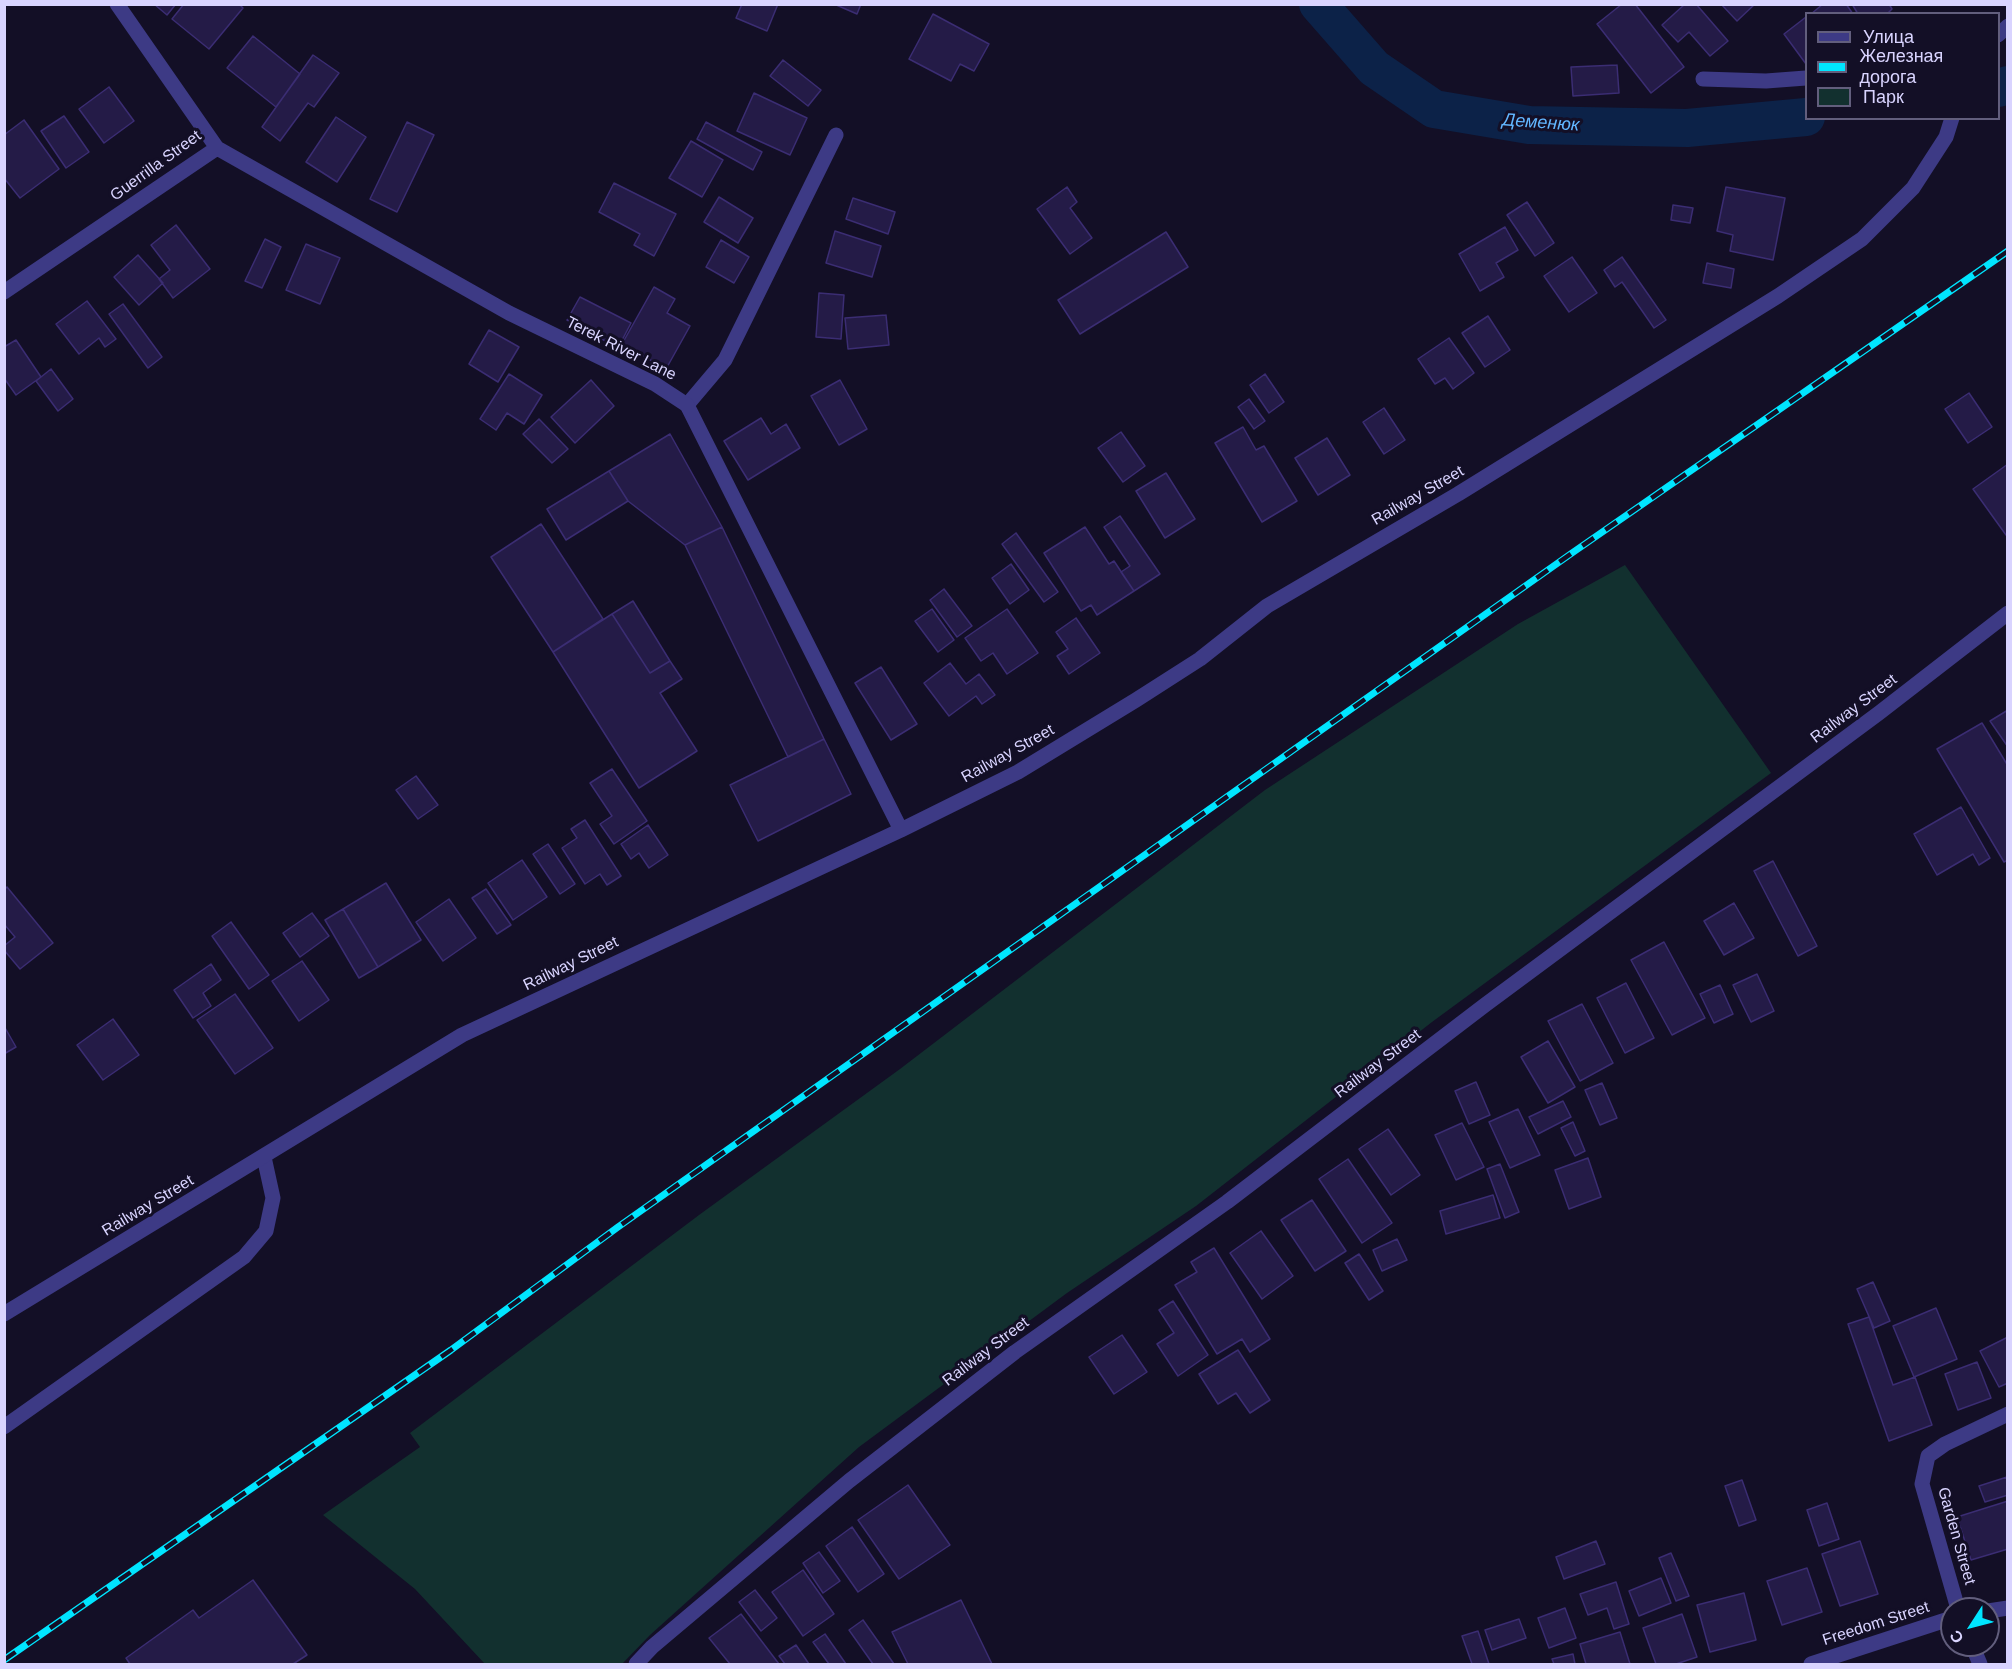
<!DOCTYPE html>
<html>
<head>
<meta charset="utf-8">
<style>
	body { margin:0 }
	#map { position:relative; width:2012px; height:1669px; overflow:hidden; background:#130f26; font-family:Arial,sans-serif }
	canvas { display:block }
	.frame { position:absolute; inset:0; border:6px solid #d9d4ff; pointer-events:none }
	.legend { position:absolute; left:1805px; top:12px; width:195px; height:108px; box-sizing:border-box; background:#130f26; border:2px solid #625e7d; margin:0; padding:8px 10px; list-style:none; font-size:18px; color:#d9d4ff }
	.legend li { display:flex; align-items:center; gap:12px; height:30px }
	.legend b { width:30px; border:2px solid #625e7d }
	.north { position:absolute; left:1940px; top:1597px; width:60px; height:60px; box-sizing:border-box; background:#130f26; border:2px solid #625e7d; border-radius:50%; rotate:234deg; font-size:16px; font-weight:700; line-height:24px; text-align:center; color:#d9d4ff }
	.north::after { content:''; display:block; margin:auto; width:21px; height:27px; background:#00e5ff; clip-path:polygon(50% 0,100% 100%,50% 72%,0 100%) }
</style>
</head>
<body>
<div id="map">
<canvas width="2012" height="1669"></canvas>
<div class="frame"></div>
<ul class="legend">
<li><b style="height:8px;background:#3d3a85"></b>Улица</li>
<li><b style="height:8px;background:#00e5ff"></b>Железная дорога</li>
<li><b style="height:16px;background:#12302f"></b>Парк</li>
</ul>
<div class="north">С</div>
</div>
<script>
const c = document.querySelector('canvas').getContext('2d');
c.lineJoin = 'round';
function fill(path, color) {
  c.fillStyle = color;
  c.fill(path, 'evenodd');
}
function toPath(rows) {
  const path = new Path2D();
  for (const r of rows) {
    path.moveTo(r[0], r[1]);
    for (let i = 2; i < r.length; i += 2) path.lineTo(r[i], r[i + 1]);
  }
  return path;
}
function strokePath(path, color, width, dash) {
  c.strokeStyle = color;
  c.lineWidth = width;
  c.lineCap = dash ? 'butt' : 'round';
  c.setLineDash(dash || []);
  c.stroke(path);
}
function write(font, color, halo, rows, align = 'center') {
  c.font = font + ' Arial,sans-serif';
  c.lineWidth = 6;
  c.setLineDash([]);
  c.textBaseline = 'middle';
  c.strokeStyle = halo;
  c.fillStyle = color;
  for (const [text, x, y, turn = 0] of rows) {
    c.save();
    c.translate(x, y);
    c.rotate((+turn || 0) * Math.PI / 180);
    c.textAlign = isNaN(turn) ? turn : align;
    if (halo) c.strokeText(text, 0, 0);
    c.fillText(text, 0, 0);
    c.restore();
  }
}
const green = toPath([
	[1625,565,1771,773,1432,1022,1196,1206,1067,1293,859,1447,650,1635,622,1664,485,1664,415,1589,323,1515,420,1447,410,1433,699,1215,900,1069,1265,790,1518,624]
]);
const canal = toPath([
	[1318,4,1374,68,1434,109,1529,125,1687,128,1806,117],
	[1998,88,2008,85]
]);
const building = toPath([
	[154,4,176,4,167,15,154,4],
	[184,4,239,4,243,8,209,49,172,19,184,4],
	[742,4,778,4,767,31,736,18,742,4],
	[834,4,861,4,857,14,834,4],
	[1622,4,1635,4,1684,67,1651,93,1597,24,1622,4],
	[1685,4,1696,4,1728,41,1710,56,1689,32,1678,42,1662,25,1685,4],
	[1721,4,1755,4,1737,21,1721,4],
	[1823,4,1846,4,1853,14,1811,14,1823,4],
	[1852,4,1889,4,1892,9,1887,14,1858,14,1852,4],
	[933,14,989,44,974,71,960,64,951,81,909,59,933,14],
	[1806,17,1806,64,1784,34,1806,17],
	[253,36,300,74,276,107,227,68,253,36],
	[313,55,339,73,314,107,308,103,280,141,262,127,313,55],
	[783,60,821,90,808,106,770,76,783,60],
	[1617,65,1619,93,1573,96,1571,67,1617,65],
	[109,87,134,121,104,143,79,109,109,87],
	[754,93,807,118,790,155,737,131,754,93],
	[64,116,89,152,66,168,41,131,64,116],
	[336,117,366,137,337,182,306,162,336,117],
	[24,120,59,169,20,198,4,178,4,135,24,120],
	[407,122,434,135,397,212,370,199,407,122],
	[706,122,762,152,753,170,697,139,706,122],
	[691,141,723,160,702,197,669,178,691,141],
	[614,183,676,214,654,256,634,245,640,234,599,212,614,183],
	[1067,187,1077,202,1070,208,1092,238,1070,254,1037,209,1067,187],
	[1726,187,1785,198,1773,260,1730,251,1733,235,1717,231,1726,187],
	[719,197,753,218,738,243,704,222,719,197],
	[853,198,895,212,888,234,846,219,853,198],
	[1527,202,1554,243,1535,256,1507,215,1527,202],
	[1673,205,1693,208,1690,223,1671,220,1673,205],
	[176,225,210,269,173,298,159,279,170,270,151,245,176,225],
	[1505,227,1518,250,1496,263,1504,277,1480,291,1459,254,1505,227],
	[835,231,881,246,872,277,826,263,835,231],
	[1166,232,1188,267,1080,334,1058,300,1166,232],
	[265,239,281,247,262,288,245,281,265,239],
	[721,240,749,257,734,283,706,267,721,240],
	[306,244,340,258,320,304,286,290,306,244],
	[138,255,163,283,139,305,114,277,138,255],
	[1572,257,1597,293,1569,312,1544,276,1572,257],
	[1622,257,1666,320,1654,328,1622,282,1615,287,1604,270,1622,257],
	[1707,263,1734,269,1731,288,1703,283,1707,263],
	[654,287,675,299,667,313,690,326,666,369,622,344,654,287],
	[819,293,844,295,841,339,816,337,819,293],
	[580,297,631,323,618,348,567,320,580,297],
	[87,301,116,339,105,347,99,338,79,354,56,324,87,301],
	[123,304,162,357,148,368,109,314,123,304],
	[886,315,889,345,848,349,845,318,886,315],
	[1488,316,1510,350,1485,367,1462,333,1488,316],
	[489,330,519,347,498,382,469,364,489,330],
	[1449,338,1474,373,1453,389,1445,378,1435,384,1418,359,1449,338],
	[16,340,41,377,16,395,4,378,4,347,16,340],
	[51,369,73,399,58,411,36,381,51,369],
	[509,374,542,395,524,424,507,413,496,430,480,419,509,374],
	[1265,374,1284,402,1269,413,1250,385,1265,374],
	[591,380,614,406,575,443,551,417,591,380],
	[840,380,867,429,839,445,811,396,840,380],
	[1969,393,1992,427,1968,443,1945,409,1969,393],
	[1249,399,1265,421,1254,429,1238,407,1249,399],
	[1384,408,1405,440,1384,454,1363,422,1384,408],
	[761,418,771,434,786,424,800,448,748,480,724,441,761,418],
	[539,419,568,449,552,463,523,434,539,419],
	[1243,427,1256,450,1264,446,1297,501,1262,522,1215,443,1243,427],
	[1121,432,1145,466,1123,482,1098,448,1121,432],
	[670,434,722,527,685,545,628,501,609,471,670,434],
	[1327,438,1350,475,1318,495,1295,458,1327,438],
	[2008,464,2008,534,2006,535,1973,489,2008,464],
	[609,471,628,501,566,540,547,509,609,471],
	[1166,473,1195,519,1165,538,1136,491,1166,473],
	[1120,516,1160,574,1134,591,1121,572,1130,566,1104,527,1120,516],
	[541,524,603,619,553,652,491,557,541,524],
	[722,527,824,739,788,757,685,545,722,527],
	[1085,527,1109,564,1114,561,1134,591,1097,615,1091,605,1081,611,1044,553,1085,527],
	[1016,533,1058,592,1044,602,1002,544,1016,533],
	[1011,564,1029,590,1010,604,992,578,1011,564],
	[944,589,972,626,957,637,930,600,944,589],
	[633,601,670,661,650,673,612,614,633,601],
	[932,609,954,640,938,652,915,621,932,609],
	[1007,609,1038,653,1007,674,993,653,981,661,965,638,1007,609],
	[612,614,650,673,670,661,682,679,660,693,697,751,639,788,553,652,612,614],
	[1076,618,1100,653,1069,674,1057,656,1068,649,1056,632,1076,618],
	[950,663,966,684,979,674,995,695,982,704,976,696,949,716,924,683,950,663],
	[881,667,917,724,891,740,855,683,881,667],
	[2008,710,2008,747,1990,721,2008,710],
	[1982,723,2008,766,2008,860,2004,862,1937,749,1982,723],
	[824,739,851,794,758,841,730,785,824,739],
	[612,769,647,821,614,844,600,824,612,816,590,783,612,769],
	[416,776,438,805,418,819,396,790,416,776],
	[1961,807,1990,858,1979,865,1973,854,1937,875,1914,834,1961,807],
	[585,820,621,876,607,885,600,874,585,884,562,848,577,838,571,829,585,820],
	[648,825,668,855,649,868,639,853,631,859,621,844,648,825],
	[548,844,575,884,560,894,533,854,548,844],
	[522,860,547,897,513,920,488,883,522,860],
	[1773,861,1817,946,1798,956,1754,871,1773,861],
	[386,883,421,940,378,967,343,909,386,883],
	[7,887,53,943,20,969,4,950,4,946,15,937,4,924,4,890,7,887],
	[486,889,511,925,497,934,472,898,486,889],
	[449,899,476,938,443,961,416,922,449,899],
	[1734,903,1754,938,1724,955,1704,921,1734,903],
	[343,909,378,967,359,978,325,920,343,909],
	[312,913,329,936,300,957,283,933,312,913],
	[231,922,269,975,249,989,212,936,231,922],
	[1664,942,1705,1018,1672,1035,1631,960,1664,942],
	[302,961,329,1000,299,1021,272,981,302,961],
	[211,964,221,980,203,993,211,1006,193,1018,174,990,211,964],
	[1757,974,1774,1011,1751,1022,1733,985,1757,974],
	[1626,983,1654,1038,1625,1053,1597,998,1626,983],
	[1720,985,1733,1014,1714,1023,1700,994,1720,985],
	[235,994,273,1048,235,1074,197,1020,235,994],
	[1582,1004,1613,1063,1580,1081,1548,1021,1582,1004],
	[113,1019,139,1055,103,1080,77,1045,113,1019],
	[4,1026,16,1047,4,1054,4,1026],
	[1548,1041,1575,1087,1548,1103,1521,1057,1548,1041],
	[1476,1082,1490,1115,1469,1124,1455,1091,1476,1082],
	[1602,1083,1617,1118,1600,1125,1585,1090,1602,1083],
	[1563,1101,1571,1117,1538,1134,1529,1117,1563,1101],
	[1518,1109,1540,1155,1510,1168,1489,1122,1518,1109],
	[1573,1122,1585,1151,1575,1156,1561,1128,1573,1122],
	[1462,1123,1484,1167,1456,1180,1435,1135,1462,1123],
	[1388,1129,1420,1175,1391,1195,1359,1149,1388,1129],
	[1588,1158,1601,1197,1569,1209,1555,1170,1588,1158],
	[1348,1159,1392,1223,1362,1243,1319,1179,1348,1159],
	[1500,1164,1519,1212,1505,1218,1487,1169,1500,1164],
	[1493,1195,1500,1218,1446,1234,1440,1211,1493,1195],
	[1312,1200,1346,1251,1315,1271,1281,1220,1312,1200],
	[1261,1231,1293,1276,1262,1299,1230,1253,1261,1231],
	[1397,1239,1407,1260,1382,1271,1373,1250,1397,1239],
	[1214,1248,1270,1339,1250,1352,1242,1339,1217,1354,1175,1285,1197,1272,1191,1262,1214,1248],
	[1359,1254,1383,1291,1369,1300,1345,1263,1359,1254],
	[1873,1282,1890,1321,1874,1328,1857,1289,1873,1282],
	[1173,1301,1208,1355,1178,1376,1157,1344,1174,1333,1159,1310,1173,1301],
	[1936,1308,1957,1359,1914,1377,1893,1326,1936,1308],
	[1869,1317,1893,1385,1915,1377,1932,1425,1889,1441,1848,1324,1869,1317],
	[1122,1335,1147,1372,1114,1394,1089,1357,1122,1335],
	[2008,1337,2008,1383,1999,1387,1980,1351,2008,1337],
	[1238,1350,1270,1400,1250,1413,1236,1393,1218,1404,1199,1374,1238,1350],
	[1977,1362,1991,1398,1958,1410,1945,1374,1977,1362],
	[2007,1477,2008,1495,1985,1502,1979,1486,2007,1477],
	[1742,1480,1756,1520,1739,1526,1725,1486,1742,1480],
	[908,1485,950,1545,899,1579,858,1520,908,1485],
	[2008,1501,2008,1549,1971,1560,1957,1517,2008,1501],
	[1827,1503,1839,1539,1819,1546,1807,1510,1827,1503],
	[852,1527,884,1574,858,1592,826,1546,852,1527],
	[1596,1541,1605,1564,1564,1579,1556,1557,1596,1541],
	[1860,1541,1878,1594,1840,1606,1822,1554,1860,1541],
	[819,1552,840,1581,823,1593,803,1563,819,1552],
	[1671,1553,1689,1596,1676,1601,1659,1558,1671,1553],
	[1807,1568,1822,1612,1782,1625,1767,1581,1807,1568],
	[803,1570,834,1614,803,1636,772,1592,803,1570],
	[1661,1578,1671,1603,1639,1616,1629,1591,1661,1578],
	[253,1580,307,1655,293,1664,130,1664,126,1658,193,1610,199,1618,253,1580],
	[1616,1582,1629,1624,1614,1629,1607,1608,1588,1615,1580,1594,1616,1582],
	[755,1590,777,1618,761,1631,739,1602,755,1590],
	[1744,1593,1756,1640,1710,1652,1697,1605,1744,1593],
	[961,1600,992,1664,908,1664,892,1632,961,1600],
	[1565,1608,1576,1638,1549,1648,1538,1618,1565,1608],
	[741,1614,779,1664,730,1664,709,1638,741,1614],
	[1682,1614,1697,1657,1676,1664,1656,1664,1643,1628,1682,1614],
	[1519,1619,1526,1638,1492,1650,1485,1630,1519,1619],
	[863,1620,894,1664,873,1664,849,1630,863,1620],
	[1478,1631,1489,1664,1472,1664,1462,1636,1478,1631],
	[1620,1632,1630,1664,1586,1664,1580,1644,1620,1632],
	[825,1634,846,1664,829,1664,813,1642,825,1634],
	[796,1645,809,1664,785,1664,779,1656,796,1645],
	[1573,1654,1575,1664,1554,1664,1552,1659,1573,1654]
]);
const lane = toPath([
	[1703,79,1766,81,1806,78],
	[687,405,725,360,836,135],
	[4,1427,244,1257,266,1231,273,1198,264,1157]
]);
const street = toPath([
	[1998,35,2008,26],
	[217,148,509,313,655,384,687,405,901,830],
	[4,292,217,148,117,4],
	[4,1314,462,1035,901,830,1018,772,1136,700,1200,659,1267,606,1458,494,1778,296,1862,239,1913,188,1946,137,1952,118],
	[1958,1609,1922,1484,1928,1456,1945,1444,2008,1414],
	[1988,1611,2008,1608],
	[1972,1645,1980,1664],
	[636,1664,652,1647,849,1481,1015,1352,1227,1202,1485,1005,1879,713,2008,613],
	[1811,1664,1952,1618]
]);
const rail = toPath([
	[4,1660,451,1350,618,1227,1572,553,2008,251]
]);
const streetNames = [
	["Guerrilla Street",156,166,-36],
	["Terek River Lane",621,349,27],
	["Railway Street",1418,496,-30],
	["Railway Street",1854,709,-37],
	["Railway Street",1008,754,-29],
	["Railway Street",571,964,-26],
	["Railway Street",1378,1064,-37],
	["Railway Street",148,1206,-31],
	["Railway Street",986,1352,-37],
	["Garden Street",1956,1536,74],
	["Freedom Street",1876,1624,-18]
];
const waterNames = [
	["Деменюк",1541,123,4]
];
fill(green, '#12302f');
strokePath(canal, '#0c2248', 38);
fill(building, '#241b47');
strokePath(building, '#3b2d73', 1.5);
strokePath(lane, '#3d3a85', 15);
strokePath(street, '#3d3a85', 15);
strokePath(rail, '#00e5ff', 7);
strokePath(rail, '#130f26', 4.5, [14]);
write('16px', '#d9d4ff', '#130f26', streetNames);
write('italic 18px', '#62b6ff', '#130f26', waterNames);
</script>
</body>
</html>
